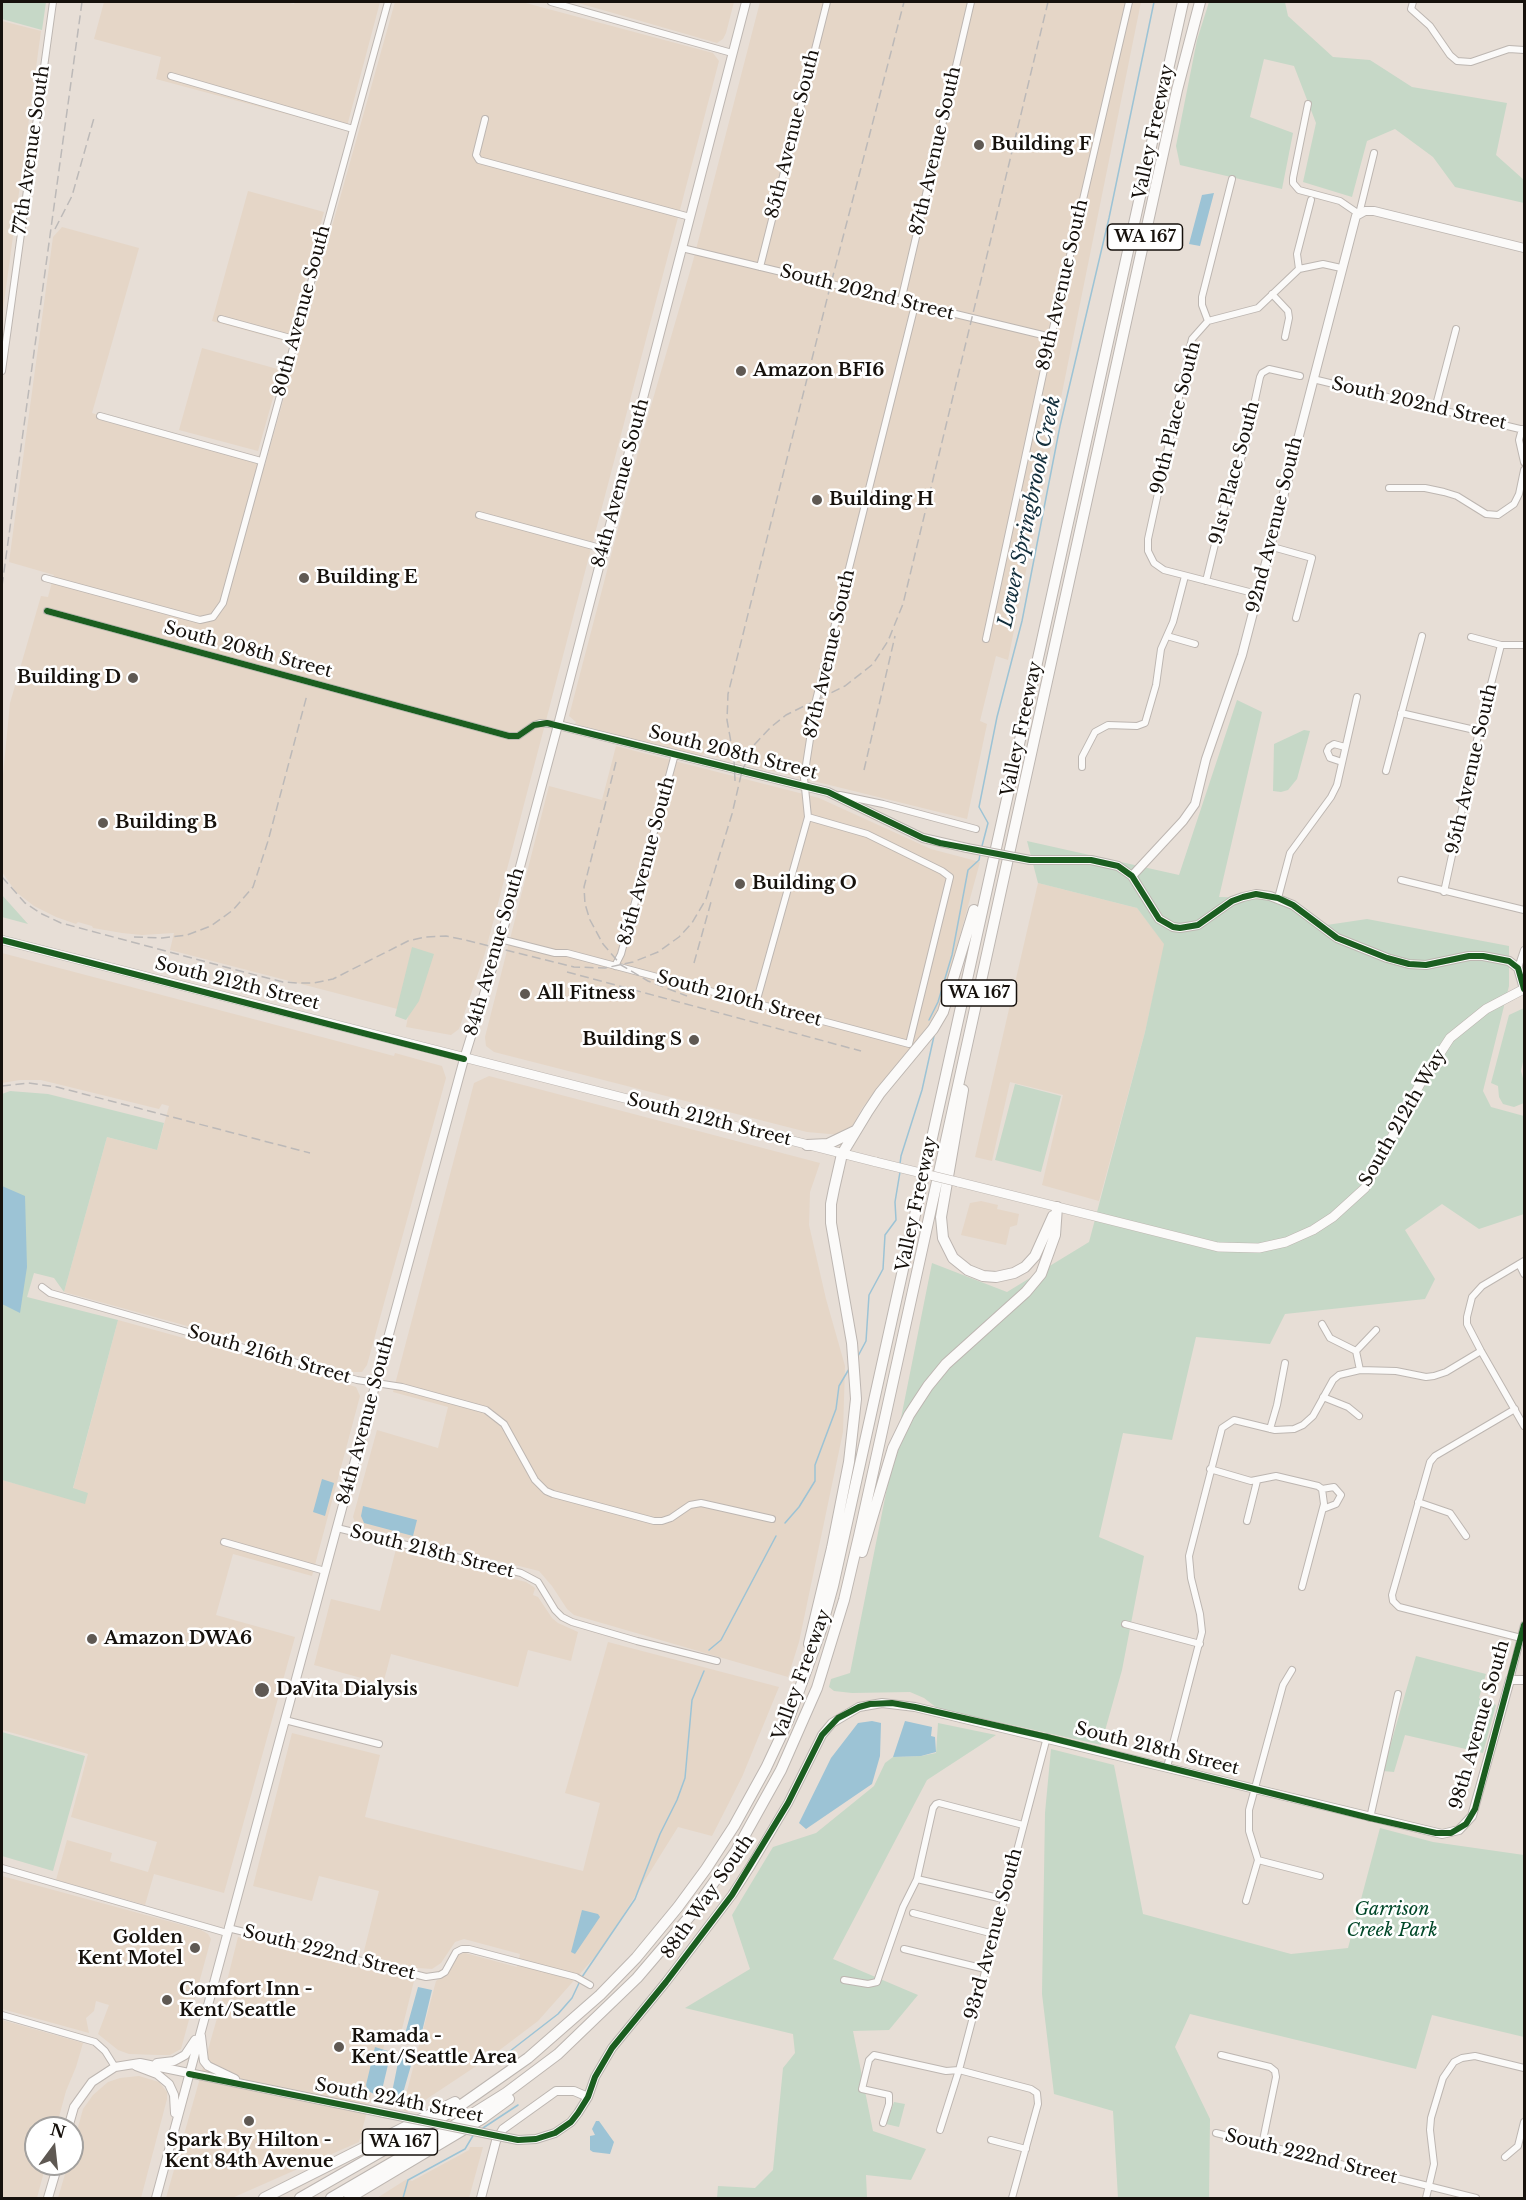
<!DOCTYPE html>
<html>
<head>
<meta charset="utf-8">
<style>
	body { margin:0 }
	#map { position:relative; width:1526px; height:2200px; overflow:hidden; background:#e7ded6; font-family:"Libre Baskerville",serif }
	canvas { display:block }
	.frame { position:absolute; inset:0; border:3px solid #16110c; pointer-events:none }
	.north { position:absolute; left:24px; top:2116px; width:60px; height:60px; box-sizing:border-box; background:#fff; border:2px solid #a2a09e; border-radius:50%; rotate:15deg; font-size:16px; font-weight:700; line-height:24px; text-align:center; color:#16110c }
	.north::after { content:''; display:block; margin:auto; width:21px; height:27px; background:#5f5953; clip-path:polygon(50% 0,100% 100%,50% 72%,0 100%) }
</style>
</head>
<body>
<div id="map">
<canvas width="1526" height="2200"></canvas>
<div class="frame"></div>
<div class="north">N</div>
</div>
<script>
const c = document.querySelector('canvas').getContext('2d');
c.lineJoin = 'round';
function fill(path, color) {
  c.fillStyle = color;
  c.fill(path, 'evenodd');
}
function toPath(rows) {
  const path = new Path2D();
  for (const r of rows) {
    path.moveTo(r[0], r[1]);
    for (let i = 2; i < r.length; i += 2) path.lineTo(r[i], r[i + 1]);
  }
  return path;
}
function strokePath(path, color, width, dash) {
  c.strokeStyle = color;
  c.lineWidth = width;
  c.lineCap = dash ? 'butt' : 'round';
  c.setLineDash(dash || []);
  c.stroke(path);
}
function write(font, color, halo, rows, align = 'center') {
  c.font = font + ' "Libre Baskerville",serif';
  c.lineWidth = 5;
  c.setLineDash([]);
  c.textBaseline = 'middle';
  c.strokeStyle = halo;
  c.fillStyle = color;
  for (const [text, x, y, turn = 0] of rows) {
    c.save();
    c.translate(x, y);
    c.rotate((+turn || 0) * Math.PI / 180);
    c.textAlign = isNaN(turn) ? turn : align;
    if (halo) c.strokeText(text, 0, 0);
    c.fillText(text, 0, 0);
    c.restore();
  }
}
const built = toPath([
	[104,2,286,2,294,4,295,2,380,2,346,130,156,79,161,57,94,39],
	[395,2,522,2,713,53,719,61,485,953,459,1029,451,1035,406,1027,409,1012,170,950,174,933,142,935,122,933,93,928,92,926,78,922,76,924,56,917,34,906,16,892,2,872,2,785,10,703,41,596,48,597,54,575,9,562,53,237,62,227,139,248,92,413,98,415,97,419,265,465],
	[575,2,734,2,726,33,723,39,717,43],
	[760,2,1141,2,1008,660,996,656,980,721,987,724,967,819,704,754,702,758,575,724,576,722,569,716,642,437,693,261],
	[2,21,41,31,2,317],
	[248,191,324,212,288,342,212,321],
	[202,348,281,370,258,451,179,430],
	[616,746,819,798,931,849,980,862,942,1001,926,1029,862,1108,851,1129,840,1135,807,1132,494,1052,486,1046,485,1037,549,786,602,800],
	[1038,883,1137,908,1165,944,1145,1032,1099,1201,1042,1185,1063,1095,1010,1082,992,1161,975,1157],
	[2,953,394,1056,395,1053,442,1066,446,1078,367,1365,362,1372,354,1372,64,1292,107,1137,157,1150,169,1106,162,1104,159,1109,41,1080,20,1080,2,1083],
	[489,1076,820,1163,810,1192,809,1225,826,1299,845,1366,843,1432,799,1642,788,1677,574,1615,567,1609,552,1586,539,1571,359,1526,355,1522,353,1517,377,1430,438,1448,448,1407,393,1392,474,1083],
	[981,1201,998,1205,997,1209,1019,1214,1017,1225,1010,1227,1006,1245,961,1235,970,1203],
	[118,1320,308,1372,356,1387,360,1396,312,1576,233,1554,216,1615,295,1637,224,1893,154,1874,145,1905,56,1880,67,1840,112,1853,110,1861,148,1872,157,1842,71,1817,88,1754,2,1730,2,1480,85,1503,73,1489],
	[396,1549,526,1582,535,1588,533,1595,538,1597,552,1618,558,1623,578,1632,571,1661,528,1650,518,1687,391,1654,383,1684,314,1665,331,1599,380,1611],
	[608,1642,779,1687,742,1777,712,1836,678,1827,602,1949,538,2021,493,2055,407,2112,402,2110,436,1981,451,1969,459,1954,465,1953,517,1967,520,1954,464,1939,455,1942,441,1963,432,1969,418,1968,363,1955,379,1891,319,1876,312,1901,253,1886,292,1733,380,1755,365,1817,583,1871,600,1803,565,1793],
	[2,1876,201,1930,208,1934,211,1939,181,2049,170,2055,159,2055,129,2054,118,2050,98,2034,109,2005,96,2001,94,2011,86,2018,89,2033,2,2009],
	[238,1937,414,1981,399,2041,386,2038,359,2142,232,2198,166,2198,223,1997],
	[2,2020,83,2043,76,2067,66,2091,56,2128,36,2128,36,2164,46,2164,37,2198,2,2198],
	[139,2076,159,2082,167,2092,167,2099,141,2198,58,2198,68,2164,72,2164,72,2149,83,2109,93,2095,108,2082,120,2078],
	[470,2147,483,2147,469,2198,377,2198,407,2179,412,2181,469,2150]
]);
const green = toPath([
	[2,2,46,2,42,30,2,19],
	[1209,2,1285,2,1288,16,1333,57,1370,60,1412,87,1507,103,1496,155,1524,180,1524,203,1455,187,1433,157,1395,129,1367,141,1352,197,1303,182,1316,123,1294,66,1264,59,1250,117,1293,133,1282,189,1180,165,1176,146,1197,40],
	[1237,700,1262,712,1219,897,1278,898,1320,926,1367,919,1509,946,1509,986,1483,1091,1491,1107,1524,1116,1524,1214,1479,1229,1442,1204,1405,1230,1435,1279,1425,1299,1285,1314,1270,1344,1196,1337,1172,1440,1123,1433,1099,1537,1144,1556,1122,1670,1101,1745,937,1708,924,1698,910,1692,852,1693,834,1691,829,1687,831,1679,850,1673,932,1263,1007,1292,1089,1242,1145,1032,1164,944,1137,908,1038,883,1027,841,1179,875],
	[1304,730,1310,731,1297,779,1288,790,1281,792,1273,791,1274,744],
	[2,895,28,924,2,917],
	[412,947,434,954,419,1001,406,1020,395,1016],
	[1524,1008,1524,1057,1521,1071,1524,1082,1524,1103,1514,1107,1503,1104,1499,1097,1498,1086,1491,1083,1509,1015],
	[1015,1084,1061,1096,1041,1172,995,1160],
	[10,1091,48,1094,164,1123,157,1150,107,1137,64,1292,54,1278,34,1273,27,1297,118,1320,73,1488,88,1493,85,1504,2,1480,2,1094],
	[1416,1656,1486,1674,1479,1698,1496,1705,1483,1753,1405,1735,1394,1772,1383,1771],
	[938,1723,996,1735,927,1780,833,1959,918,1995,889,2030,853,2031,873,2131,926,2149,911,2180,866,2175,867,2198,717,2198,718,2186,755,2188,773,2170,783,2068,795,2053,793,2034,685,2008,750,1969,732,1915,773,1847,816,1833,874,1786,885,1763,893,1757,921,1756,936,1753],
	[2,1732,85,1756,53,1871,2,1856],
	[1051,1749,1114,1765,1143,1914,1291,1954,1348,1948,1380,1828,1433,1842,1524,1855,1524,2037,1432,2015,1416,2069,1190,2014,1175,2047,1210,2119,1209,2198,1118,2198,1113,2111,1054,2094,1042,1994,1045,1813],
	[894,2102,905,2104,899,2127,886,2124]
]);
const water = toPath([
	[1214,193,1200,246,1189,244,1202,195],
	[2,1186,25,1196,27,1267,20,1313,2,1304],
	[322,1479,334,1483,325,1516,313,1512],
	[363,1506,417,1520,413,1536,364,1523,361,1516],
	[872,1721,881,1723,880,1756,872,1784,806,1829,799,1823,831,1758,858,1723],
	[905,1721,932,1727,931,1736,935,1737,936,1752,921,1756,893,1757],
	[582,1910,598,1914,600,1917,575,1954,571,1952],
	[418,1987,432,1990,420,2040,412,2041,405,2034],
	[375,2047,391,2052,382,2090,379,2093,374,2094,368,2091,366,2085],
	[400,2053,414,2055,401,2100,397,2102,391,2097],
	[596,2121,599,2121,614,2142,610,2154,593,2152,590,2150,590,2136,595,2135,592,2129]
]);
const stream = toPath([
	[982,846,988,823,979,807,997,717,1022,621,1060,426,1109,218,1154,2],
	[929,1020,938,1002,952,955,968,870,979,860,980,854],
	[900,1164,901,1156,922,1090,934,1036],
	[857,1358,866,1341,869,1295,883,1269,885,1235,896,1220,895,1202,900,1172],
	[785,1523,799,1507,815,1481,815,1465,836,1409,839,1386,849,1369],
	[709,1650,721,1640,776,1536],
	[582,1977,635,1899,660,1834,677,1800,685,1778,692,1700,704,1671],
	[497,2062,498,2058,505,2055,558,2014,572,1998,580,1981],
	[483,2128,518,2105],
	[403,2198,408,2180,465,2149,474,2134]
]);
const street = toPath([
	[551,2,732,53],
	[1413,2,1411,9,1430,26,1450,55,1457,61,1471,62,1509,49,1524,50],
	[171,76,353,129],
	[1308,104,1293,178,1293,183,1299,190,1340,201,1359,214,1374,153],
	[485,119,476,155,479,160,690,217],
	[682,248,1051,337],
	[760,267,827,2],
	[1299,269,1297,254,1311,200],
	[1272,294,1288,311,1289,318,1285,337],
	[901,301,971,2],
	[221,319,294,339],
	[1208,321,1202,305,1202,297,1232,179],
	[2,371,53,2],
	[1313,379,1524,430],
	[1435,409,1456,329],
	[100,416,261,461],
	[1522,429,1519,440,1524,462],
	[1389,488,1425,488,1444,492,1457,496,1486,514,1498,515,1514,504,1519,494,1524,470],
	[479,515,604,549],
	[1269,546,1312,558,1296,618],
	[45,578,200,620,213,617,223,603,388,2],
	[1206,581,1226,499,1244,451,1260,377,1262,373,1269,369,1300,376],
	[1257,594,1164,570,1154,563,1148,551,1148,539,1190,347,1192,339,1208,321,1258,308,1299,269,1323,264,1341,268],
	[47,611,509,736,518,736,534,725,540,723,558,725],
	[1167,636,1195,644],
	[1471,637,1501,645,1524,645],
	[986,639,1051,337,1129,2],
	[1401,713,1479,731],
	[1342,762,1330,758,1327,751,1329,747,1334,744,1345,747],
	[1082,767,1082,757,1095,732,1108,725,1137,726,1145,723,1156,685,1161,649,1173,622,1185,576],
	[1386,771,1422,636],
	[840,795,883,804,976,829],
	[1401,880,1524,910],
	[1444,892,1479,731,1501,645],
	[1278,898,1290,853,1331,797,1337,785,1357,697],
	[500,939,555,953,567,953,909,1044,950,877,942,871,867,834,808,817],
	[615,966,621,954,675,754],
	[1518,968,1524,950],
	[756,1003,808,817,804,778,816,700,915,305],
	[1524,1261,1482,1286,1472,1297,1467,1317,1467,1324,1481,1351,1524,1426],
	[1519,1264,1524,1274],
	[42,1287,50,1293,357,1380,402,1387,486,1410,504,1424,535,1480,546,1491,553,1494,654,1521,662,1521,671,1518,690,1505,701,1503,772,1519],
	[1322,1324,1330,1338,1356,1351],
	[1356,1351,1376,1330],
	[1356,1351,1360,1370],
	[1323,1397,1348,1407,1359,1416],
	[1515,1409,1435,1456,1430,1462,1392,1595,1393,1601,1399,1607,1521,1638],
	[1270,1429,1277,1405,1285,1363],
	[1210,1469,1251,1481,1276,1476,1318,1486,1322,1489,1324,1504,1302,1587],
	[1322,1489,1334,1487,1341,1495,1336,1504,1323,1509],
	[1418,1502,1450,1513,1466,1536],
	[1247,1521,1257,1481],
	[337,1528,521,1573,538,1582,555,1610,562,1617,572,1622,637,1641,717,1661],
	[224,1542,325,1571],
	[1125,1624,1200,1644],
	[1510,1680,1524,1625],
	[285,1720,379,1744],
	[1167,1767,1202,1632,1200,1614,1191,1578,1189,1556,1222,1428,1234,1420,1275,1430,1294,1429,1303,1425,1313,1416,1333,1380,1339,1375,1360,1370,1396,1371,1426,1377,1434,1376,1446,1372,1481,1351],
	[1370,1818,1398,1694],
	[1258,1860,1320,1876],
	[2,1868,227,1933],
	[917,1879,1003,1899],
	[1246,1901,1258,1860,1249,1831,1249,1810,1283,1685,1292,1670],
	[913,1913,994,1934],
	[228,1928,426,1977,440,1975,445,1972,456,1952,462,1949,469,1949,576,1977,590,1985],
	[904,1949,985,1969],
	[844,1980,868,1984,877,1982,903,1907,917,1879,933,1808,936,1804,939,1803,1023,1825],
	[2,2015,95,2042,105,2051,115,2067],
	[1221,2055,1270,2067,1275,2071,1276,2077,1262,2145],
	[883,2123,889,2104,889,2095,862,2089,869,2060,874,2055,946,2071,959,2070,1031,2089,1037,2093,1038,2104,1012,2198],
	[940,2130,959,2070,1047,1737],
	[1216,2133,1476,2198],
	[991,2140,1026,2149],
	[1505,2157,1518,2146,1524,2122],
	[1426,2198,1434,2164,1430,2130,1431,2118,1443,2078,1454,2062,1462,2058,1475,2056,1524,2068]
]);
const secondary = toPath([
	[558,725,828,792,923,838,967,848],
	[1030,860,1091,860,1118,866,1132,876,1159,919,1173,927,1180,928,1198,925,1232,901,1243,897,1256,894,1270,896,1293,905,1337,938,1387,958,1409,964,1426,965,1469,956,1483,956,1509,961,1518,968,1524,989],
	[1132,876,1183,821,1195,804,1206,759,1242,655,1356,216,1365,211,1374,211,1524,248],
	[201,2036,204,2061,208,2066,235,2079],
	[157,2063,174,2061,185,2055,195,2040],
	[136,2066,157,2074,169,2084,174,2095,175,2113],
	[68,2128,74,2107,92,2082,115,2067,140,2063,384,2113],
	[518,2140,536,2139,555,2133,571,2122,578,2113,588,2097,595,2077,612,2048,666,1982,732,1895,750,1867,788,1803,822,1735,832,1723,859,1707,882,1703,915,1707,1442,1834,1459,1830,1472,1816,1510,1680,1524,1680],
	[48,2198,58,2164],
	[156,2198,388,1338,464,1059,498,949,558,725,746,2],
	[481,2198,496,2141,503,2129,556,2091,574,2091,588,2097]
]);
const primary = toPath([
	[2,940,876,1162],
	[958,1182,1218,1247,1259,1248,1286,1242,1313,1230,1333,1217,1365,1188,1420,1084,1450,1038,1486,1009,1524,989]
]);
const highway = toPath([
	[963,1090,941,1217,943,1238,953,1258,968,1270,983,1276,996,1277,1014,1273,1025,1267,1035,1256,1053,1216],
	[807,1145,828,1144,855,1131],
	[862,1552,893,1448,909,1415,928,1386,946,1364,1026,1292,1041,1274,1055,1235,1057,1207],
	[809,1644,832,1548,849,1462,856,1399,852,1343,831,1223,831,1204,834,1189,842,1154,868,1111,880,1093,933,1029,943,1012,974,910],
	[264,2198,455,2102],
	[300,2198,454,2110,528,2058,600,1995,636,1958,678,1907,706,1869,734,1826,766,1768,788,1721,821,1630,833,1586,1183,2],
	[331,2198,434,2138,506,2093,558,2054,637,1978,690,1916,736,1851,781,1770,817,1688,844,1600,859,1536,1177,90,1200,2],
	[349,2198,483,2118,509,2099]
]);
const rail = toPath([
	[55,229,72,196,94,118],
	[2,586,82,2],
	[616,762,584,887,585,904,590,920,603,944,621,965,648,981,687,996],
	[864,770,895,636],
	[735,781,734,759,727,720,728,694,828,295,904,2],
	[2,877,25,903,42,914,61,923,244,972,283,982,298,983,314,983,333,979,408,941,425,937,446,936,465,940,574,967,605,968,633,962,658,952,679,937,692,923,706,899,732,814,742,771,754,745,771,727,786,715,845,686,873,664,888,641,903,604,1048,2],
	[134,937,162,938,187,935,211,926,233,910,253,887,268,841,307,695],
	[694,963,711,902],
	[567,972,861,1051],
	[2,1086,28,1083,57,1087,310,1153]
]);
const secondaryBridge = toPath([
	[967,848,1030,860],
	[384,2113,518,2140]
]);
const primaryBridge = toPath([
	[876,1162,958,1182]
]);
const cycleway = toPath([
	[47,611,509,736,518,736,534,725,547,723,828,792,923,838,940,843,1030,860,1091,860,1118,866,1132,876,1159,919,1173,927,1180,928,1198,925,1232,901,1243,897,1256,894,1278,898,1293,905,1337,938,1387,958,1409,964,1426,965,1469,956,1483,956,1509,961,1518,968,1524,989],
	[2,940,464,1059],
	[189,2074,518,2140,536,2139,555,2133,571,2122,578,2113,588,2097,595,2077,612,2048,666,1982,732,1895,788,1803,822,1735,838,1718,859,1707,870,1704,892,1703,915,1707,1047,1737,1370,1818,1436,1833,1451,1833,1466,1824,1475,1809,1524,1625]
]);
const markers = [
	[979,145,6,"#5f5953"],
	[741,371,6,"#5f5953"],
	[817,500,6,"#5f5953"],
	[304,578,6,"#5f5953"],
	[133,678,6,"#5f5953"],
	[103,823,6,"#5f5953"],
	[740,884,6,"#5f5953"],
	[525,994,6,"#5f5953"],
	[694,1040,6,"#5f5953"],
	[92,1639,6,"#5f5953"],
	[262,1690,8,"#5f5953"],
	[195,1948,6,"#5f5953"],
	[167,2000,6,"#5f5953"],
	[339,2047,6,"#5f5953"],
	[249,2121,6,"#5f5953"]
];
const shields = [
	[1145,237,75],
	[979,993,75],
	[400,2142,75]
];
const shieldNames = [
	["WA 167",1145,237],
	["WA 167",979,993],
	["WA 167",400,2142]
];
const streetNames = [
	["Valley Freeway",1154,132,-78],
	["85th Avenue South",793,134,-76],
	["77th Avenue South",32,150,-82],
	["87th Avenue South",936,151,-77],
	["89th Avenue South",1063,285,-77],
	["South 202nd Street",867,293,14],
	["80th Avenue South",302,311,-75],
	["South 202nd Street",1419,404,13],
	["90th Place South",1176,418,-76],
	["91st Place South",1235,473,-75],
	["84th Avenue South",621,483,-75],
	["92nd Avenue South",1275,525,-76],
	["South 208th Street",248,650,15],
	["87th Avenue South",830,654,-77],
	["Valley Freeway",1022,729,-78],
	["South 208th Street",733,753,14],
	["95th Avenue South",1472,769,-77],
	["85th Avenue South",647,861,-75],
	["84th Avenue South",495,952,-74],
	["South 212th Street",237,984,14],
	["South 210th Street",739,999,15],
	["South 212th Way",1403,1118,-60],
	["South 212th Street",709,1120,14],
	["Valley Freeway",917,1204,-78],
	["South 216th Street",269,1355,16],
	["84th Avenue South",366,1420,-75],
	["South 218th Street",432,1552,14],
	["Valley Freeway",802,1675,-70],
	["98th Avenue South",1480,1725,-74],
	["South 218th Street",1157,1749,14],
	["88th Way South",708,1897,-55],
	["93rd Avenue South",994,1934,-75],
	["South 222nd Street",329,1953,14],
	["South 224th Street",399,2101,11],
	["South 222nd Street",1311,2157,14]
];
const poiNames = [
	["Building F",991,145],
	["Amazon BFI6",753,371],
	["Building H",829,500],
	["Building E",316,578],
	["Building D",121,678,"right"],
	["Building B",115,823],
	["Building O",752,884],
	["All Fitness",537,994],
	["Building S",682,1040,"right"],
	["Amazon DWA6",104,1639],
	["DaVita Dialysis",276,1690],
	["Golden",183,1938,"right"],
	["Kent Motel",183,1959,"right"],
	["Comfort Inn -",179,1990],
	["Kent/Seattle",179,2011],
	["Ramada -",351,2037],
	["Kent/Seattle Area",351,2058],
	["Spark By Hilton -",249,2141,"center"],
	["Kent 84th Avenue",249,2162,"center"]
];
const parkNames = [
	["Garrison",1392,1910],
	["Creek Park",1392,1931]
];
const waterNames = [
	["Lower Springbrook Creek",1030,512,-78]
];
fill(built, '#e5d6c7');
fill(green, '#c6d8c7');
fill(water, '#9cc3d5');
strokePath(stream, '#9cc3d5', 1.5);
strokePath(street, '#bdb6b1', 8);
strokePath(secondary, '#bdb6b1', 10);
strokePath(primary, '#bdb6b1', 10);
strokePath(highway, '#bdb6b1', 12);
strokePath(street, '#fbfaf9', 6);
strokePath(secondary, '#fbfaf9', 8);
strokePath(primary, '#fbfaf9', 9);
strokePath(highway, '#fbfaf9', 10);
strokePath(rail, '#bcb9b8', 1.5, [9, 4.5]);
strokePath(secondaryBridge, '#bdb6b1', 10, []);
strokePath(primaryBridge, '#bdb6b1', 10, []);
strokePath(secondaryBridge, '#fbfaf9', 8);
strokePath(primaryBridge, '#fbfaf9', 9);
strokePath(cycleway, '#1b5e20', 6);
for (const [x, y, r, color] of markers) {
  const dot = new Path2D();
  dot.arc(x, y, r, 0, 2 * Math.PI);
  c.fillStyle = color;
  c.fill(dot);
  strokePath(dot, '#fff', 2);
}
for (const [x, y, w] of shields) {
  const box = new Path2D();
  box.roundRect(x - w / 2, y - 13, w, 26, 4.5);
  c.fillStyle = '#fff';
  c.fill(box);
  strokePath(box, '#16110c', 1.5);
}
write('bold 16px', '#16110c', null, shieldNames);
write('18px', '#16110c', '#fff', streetNames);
write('bold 18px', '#16110c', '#fff', poiNames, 'left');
write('italic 18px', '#004728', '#fff', parkNames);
write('italic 20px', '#122e3b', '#fff', waterNames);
</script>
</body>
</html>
